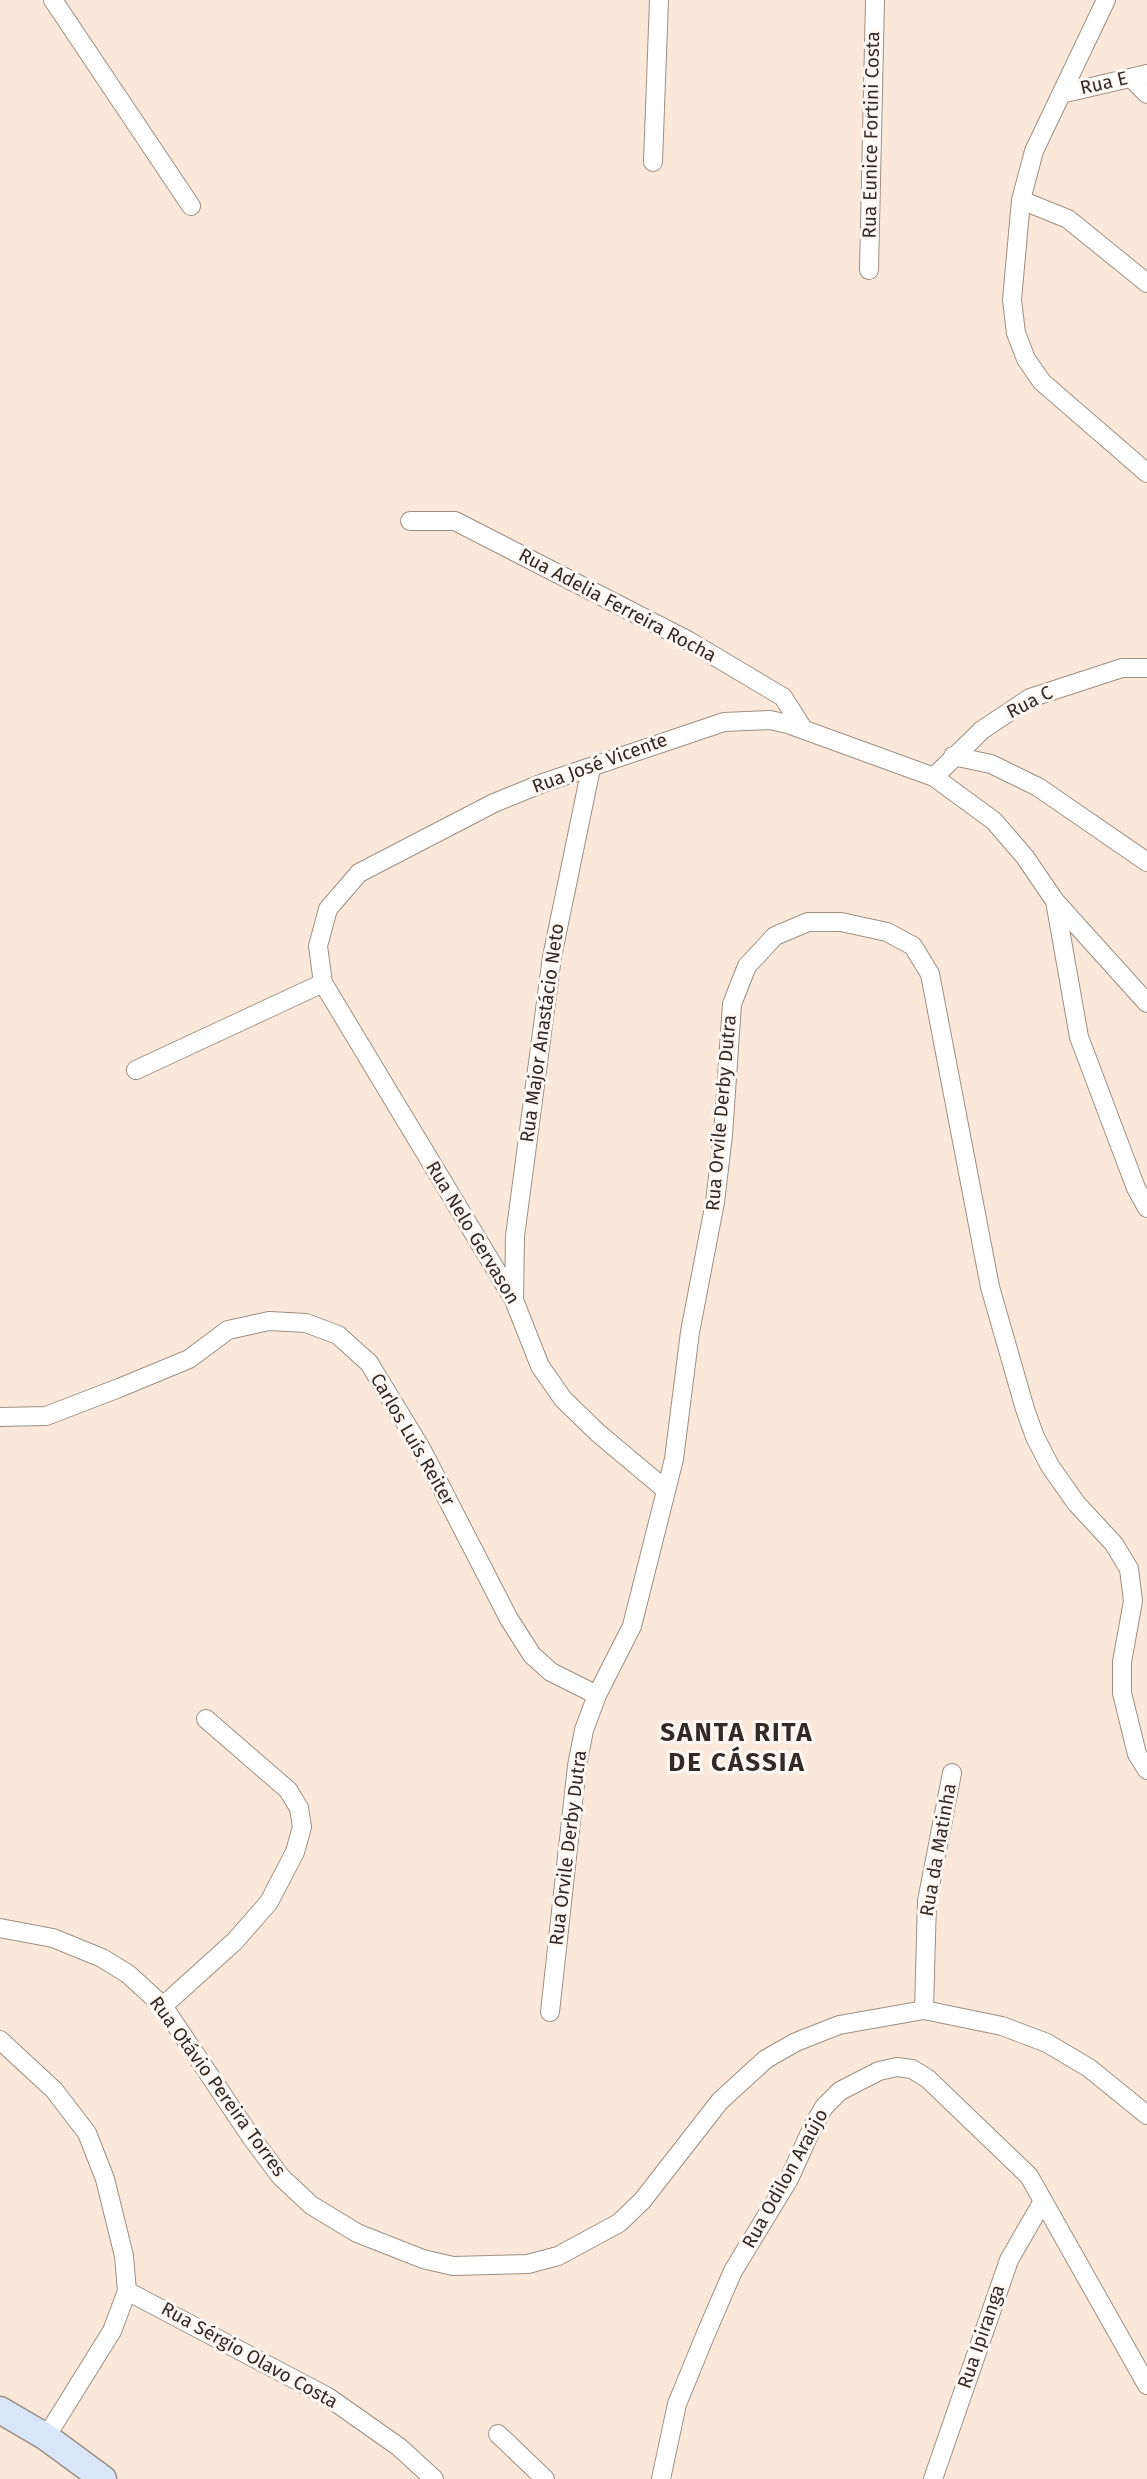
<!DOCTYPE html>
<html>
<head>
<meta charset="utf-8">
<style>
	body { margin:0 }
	canvas { display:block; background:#fae9db }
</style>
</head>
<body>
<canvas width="1147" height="2479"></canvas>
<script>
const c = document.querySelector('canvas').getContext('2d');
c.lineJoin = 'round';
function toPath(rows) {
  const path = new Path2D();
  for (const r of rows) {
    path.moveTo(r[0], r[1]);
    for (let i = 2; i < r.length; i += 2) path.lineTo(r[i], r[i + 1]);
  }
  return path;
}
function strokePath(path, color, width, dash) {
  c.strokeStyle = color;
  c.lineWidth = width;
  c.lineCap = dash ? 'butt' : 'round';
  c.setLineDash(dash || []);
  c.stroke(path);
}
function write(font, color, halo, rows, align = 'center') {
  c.font = font + ' "Fira Sans",sans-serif';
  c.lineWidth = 6;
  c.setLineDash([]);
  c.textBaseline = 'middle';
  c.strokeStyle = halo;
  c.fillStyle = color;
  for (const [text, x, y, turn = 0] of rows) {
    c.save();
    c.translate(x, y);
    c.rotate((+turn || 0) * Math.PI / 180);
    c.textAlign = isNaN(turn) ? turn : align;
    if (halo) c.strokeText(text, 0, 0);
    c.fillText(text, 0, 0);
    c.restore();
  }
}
const street = toPath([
	[53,0,191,206],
	[1106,0,1034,151,1021,200,1012,300,1016,333,1026,359,1042,382,1147,473],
	[1132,79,1147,94],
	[1061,94,1147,74],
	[653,162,659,0],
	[1021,200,1068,219,1147,283],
	[869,270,875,0],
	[410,521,455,521,689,641,783,697,804,730],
	[953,756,991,764,1038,787,1147,862],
	[934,777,982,730,1030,698,1122,668,1147,668],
	[1055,901,1147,1003],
	[136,1070,323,983],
	[514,1300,515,1236,552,957,591,768],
	[0,1417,46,1416,119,1388,189,1359,228,1330,269,1321,306,1323,338,1335,369,1363,422,1450,509,1619,532,1655,551,1672,597,1695],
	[666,1490,598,1433,563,1399,540,1366,514,1300,323,983,318,946,328,909,359,873,494,803,543,783,724,722,770,720,788,724,934,777,994,821,1025,857,1055,901,1079,1037,1136,1188,1147,1208],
	[0,1928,53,1938,102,1958,128,1974,163,2006,251,2137,281,2177,311,2205,357,2233,423,2259,453,2266,528,2264,558,2256,619,2223,642,2201,720,2101,766,2059,796,2042,839,2025,924,2010,1002,2026,1047,2043,1089,2068,1147,2115],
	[163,2006,235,1941,269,1902,295,1852,302,1827,299,1808,288,1790,206,1719],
	[924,2010,927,1901,952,1773],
	[550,2012,577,1766,584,1730,597,1695,632,1626,674,1459,690,1332,715,1202,723,1135,732,1004,747,966,775,936,808,922,841,922,887,932,913,946,930,974,990,1287,1025,1409,1035,1437,1050,1466,1076,1503,1114,1544,1129,1569,1133,1601,1122,1662,1122,1693,1137,1754,1147,1770],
	[0,2040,54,2090,87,2133,105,2179,124,2256,127,2291,112,2331,46,2437],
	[127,2291,328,2397,399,2447,434,2479],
	[498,2434,545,2479],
	[661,2479,677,2404,707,2331,733,2271,789,2179,813,2126,824,2107,840,2091,879,2071,897,2067,912,2069,928,2079,1029,2176,1147,2385],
	[933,2479,1009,2260,1043,2201]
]);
const secondary = toPath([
	[0,2410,46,2437,103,2479]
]);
const streetNames = [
	["Rua E",1104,84,-13],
	["Rua Eunice Fortini Costa",872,135,-89],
	["Rua Adelia Ferreira Rocha",617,606,28],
	["Rua C",1030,703,-27],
	["Rua José Vicente",600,764,-20],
	["Rua Major Anastácio Neto",543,1033,-82],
	["Rua Orvile Derby Dutra",722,1113,-85],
	["Rua Nelo Gervason",472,1233,59],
	["Carlos Luís Reiter",412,1440,60],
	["Rua Orvile Derby Dutra",569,1848,-83],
	["Rua da Matinha",939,1850,-80],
	["Rua Otávio Pereira Torres",217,2087,54],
	["Rua Odilon Araújo",786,2179,-61],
	["Rua Ipiranga",982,2337,-71],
	["Rua Sérgio Olavo Costa",249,2356,29]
];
const districtNames = [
	["SANTA RITA",737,1734],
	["DE CÁSSIA",737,1764]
];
strokePath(street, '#9e8f82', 20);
strokePath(secondary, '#9e8f82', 29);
strokePath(street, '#fff', 18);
strokePath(secondary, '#d9e6fa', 26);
write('19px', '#312a25', '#fff8f3', streetNames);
c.letterSpacing = '2px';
write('bold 26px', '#312a25', '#fff8f3', districtNames);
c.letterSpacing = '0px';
</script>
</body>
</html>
